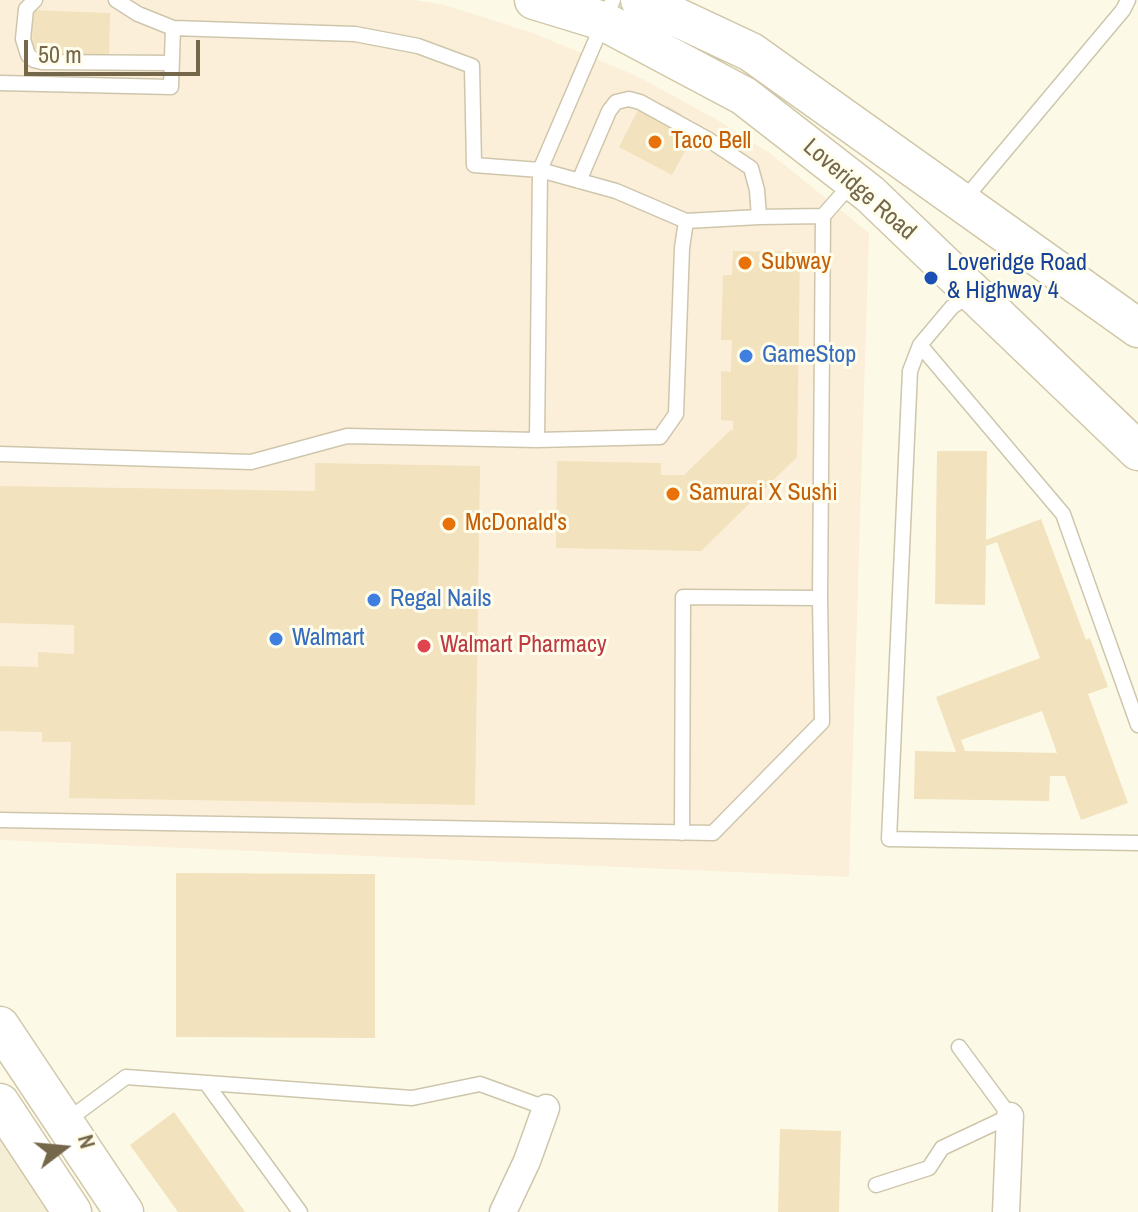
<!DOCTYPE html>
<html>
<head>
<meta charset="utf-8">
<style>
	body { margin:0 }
	#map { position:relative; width:1138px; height:1212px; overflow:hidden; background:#fcfae6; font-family:"Archivo Narrow",sans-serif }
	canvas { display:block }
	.north { position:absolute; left:24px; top:1108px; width:80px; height:80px; -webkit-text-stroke:6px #fffdec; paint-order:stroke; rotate:74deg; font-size:22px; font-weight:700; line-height:32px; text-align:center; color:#75674a }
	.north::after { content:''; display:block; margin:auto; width:28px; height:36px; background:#75674a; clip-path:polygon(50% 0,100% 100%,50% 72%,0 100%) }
	.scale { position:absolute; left:24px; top:40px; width:176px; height:36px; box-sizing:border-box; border:4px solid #75674a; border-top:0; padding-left:10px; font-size:24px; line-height:28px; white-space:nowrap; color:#75674a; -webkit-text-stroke:6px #fffdec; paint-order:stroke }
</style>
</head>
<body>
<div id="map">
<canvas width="1138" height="1212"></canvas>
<div class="north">N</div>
<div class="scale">50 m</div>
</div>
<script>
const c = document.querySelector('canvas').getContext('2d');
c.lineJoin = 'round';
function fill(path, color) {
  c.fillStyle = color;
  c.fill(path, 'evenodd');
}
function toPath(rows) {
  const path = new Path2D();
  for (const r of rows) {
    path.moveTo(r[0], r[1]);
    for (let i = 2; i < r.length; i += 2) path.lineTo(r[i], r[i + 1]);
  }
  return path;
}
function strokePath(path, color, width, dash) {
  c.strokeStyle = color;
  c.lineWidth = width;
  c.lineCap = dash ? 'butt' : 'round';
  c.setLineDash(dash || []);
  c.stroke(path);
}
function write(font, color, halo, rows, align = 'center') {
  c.font = font + ' "Archivo Narrow",sans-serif';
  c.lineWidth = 6;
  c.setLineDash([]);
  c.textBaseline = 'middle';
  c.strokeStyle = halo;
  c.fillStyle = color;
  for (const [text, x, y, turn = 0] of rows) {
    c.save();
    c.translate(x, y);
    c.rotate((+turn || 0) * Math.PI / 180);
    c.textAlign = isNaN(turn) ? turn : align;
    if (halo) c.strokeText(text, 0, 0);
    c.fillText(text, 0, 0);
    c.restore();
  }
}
const residential = toPath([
	[0,1103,72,1212,0,1212]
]);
const commercial = toPath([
	[0,0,415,0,445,5,533,33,635,75,714,118,771,154,869,233,849,877,0,840]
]);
const building = toPath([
	[31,10,110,13,109,57,57,55,57,49,33,49],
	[667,106,681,114,673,128,692,138,672,175,619,147,638,110,659,121],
	[733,251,800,252,797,457,701,551,556,548,557,461,661,463,661,475,686,475,685,474,731,430,733,430,733,421,721,420,721,371,731,372,732,340,721,340,723,275,732,275],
	[937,451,987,451,986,540,1041,519,1086,640,1090,638,1108,687,1088,694,1128,803,1081,820,1065,776,1050,776,1049,801,914,799,915,751,956,752,936,697,1040,658,997,542,986,546,985,605,935,604],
	[1042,711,1057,753,965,751,961,740],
	[315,463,480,466,475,805,69,798,71,742,42,742,42,732,0,731,0,666,38,667,38,652,74,654,74,625,0,623,0,486,315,491],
	[176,873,375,874,375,1038,176,1037],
	[174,1112,245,1212,178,1212,130,1145],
	[780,1129,841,1131,839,1212,778,1212]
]);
const lane = toPath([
	[35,0,26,9,23,39,28,55,34,60,42,62,171,63],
	[116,0,138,14,173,28],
	[0,83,171,87,173,28,355,34,418,46,472,66,474,165,540,170,616,191,686,221],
	[579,181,609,111,616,102,629,99,640,102,709,140,751,168,757,190,759,217],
	[962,202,1123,10,1128,0],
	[973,293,952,307,920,345,910,371,889,839,1138,843],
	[920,345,1063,514,1138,725],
	[537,440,540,170,613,0],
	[0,454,251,462,347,436,537,440,660,437,676,414,682,248,686,221,759,217,823,216,853,182],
	[0,820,713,833,822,722,820,598,823,216],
	[682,833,683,597,820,598],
	[206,1083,300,1212],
	[65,1122,126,1077,412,1098,480,1084,546,1108],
	[876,1185,929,1168,942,1148,1010,1116,959,1047]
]);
const street = toPath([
	[503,1212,527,1161,546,1108],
	[1006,1212,1010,1116]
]);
const secondary = toPath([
	[534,0,603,21,744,96,870,194,1138,451],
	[640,0,751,52,1138,328],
	[0,1026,124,1212],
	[0,1103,72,1212]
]);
const markers = [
	[655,142,8,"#e8710a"],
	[745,263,8,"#e8710a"],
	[931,278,8,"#1a4fb4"],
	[746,356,8,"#3f7fe0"],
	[673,494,8,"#e8710a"],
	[449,524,8,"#e8710a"],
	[374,600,8,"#3f7fe0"],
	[276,639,8,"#3f7fe0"],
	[424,646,8,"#e0444e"]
];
const foodNames = [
	["Taco Bell",671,142],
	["Subway",761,263],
	["Samurai X Sushi",689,494],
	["McDonald's",465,524]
];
const streetNames = [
	["Loveridge Road",859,190,41]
];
const transitNames = [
	["Loveridge Road",947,264],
	["& Highway 4",947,292]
];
const shopNames = [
	["GameStop",762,356],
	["Regal Nails",390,600],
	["Walmart",292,639]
];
const healthNames = [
	["Walmart Pharmacy",440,646]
];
fill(residential, '#f4efd4');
fill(commercial, '#fcefd9');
fill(building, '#f2e2bd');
strokePath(lane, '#cec6ac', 17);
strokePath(street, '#cec6ac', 29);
strokePath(secondary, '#d1c7a9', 41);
strokePath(lane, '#fff', 14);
strokePath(street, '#fff', 26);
strokePath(secondary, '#fff', 38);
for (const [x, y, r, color] of markers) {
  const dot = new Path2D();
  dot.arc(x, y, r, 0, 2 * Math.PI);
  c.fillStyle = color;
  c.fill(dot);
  strokePath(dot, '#fffdec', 3);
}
write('24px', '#c56008', '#fffdec', foodNames, 'left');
write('24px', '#75674a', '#fffdec', streetNames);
write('24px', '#164399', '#fffdec', transitNames, 'left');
write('24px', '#366cbe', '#fffdec', shopNames, 'left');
write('24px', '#be3a42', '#fffdec', healthNames, 'left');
</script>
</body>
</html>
